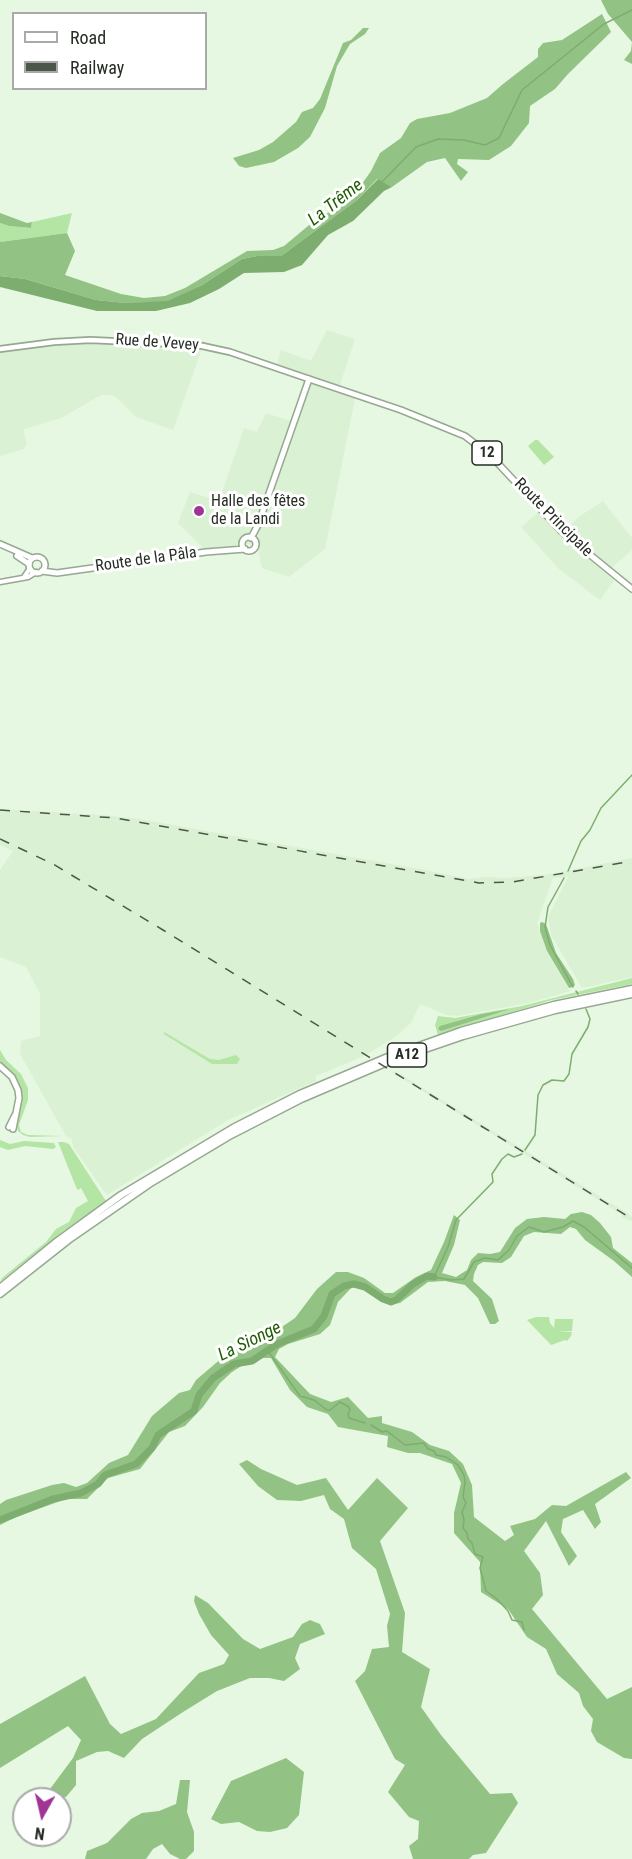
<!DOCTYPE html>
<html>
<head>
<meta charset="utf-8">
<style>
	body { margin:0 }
	#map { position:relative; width:632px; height:1859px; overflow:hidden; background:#e6f8e1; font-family:"Roboto Condensed",sans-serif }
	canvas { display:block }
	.legend { position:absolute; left:12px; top:12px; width:195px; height:78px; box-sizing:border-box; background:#fff; border:2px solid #a8aba7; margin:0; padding:8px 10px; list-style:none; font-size:18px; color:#262d24 }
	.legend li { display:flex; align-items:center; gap:12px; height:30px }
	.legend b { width:30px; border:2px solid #a8aba7 }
	.north { position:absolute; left:12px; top:1787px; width:60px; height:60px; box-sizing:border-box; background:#fff; border:2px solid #a8aba7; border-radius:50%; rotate:188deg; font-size:16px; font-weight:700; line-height:24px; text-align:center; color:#262d24 }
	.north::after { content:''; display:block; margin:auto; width:21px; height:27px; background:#9f3495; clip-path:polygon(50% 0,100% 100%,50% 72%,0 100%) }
</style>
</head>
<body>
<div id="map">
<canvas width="632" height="1859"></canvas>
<ul class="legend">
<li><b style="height:8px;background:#fff"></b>Road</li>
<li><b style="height:8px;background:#4c564a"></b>Railway</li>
</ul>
<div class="north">N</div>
</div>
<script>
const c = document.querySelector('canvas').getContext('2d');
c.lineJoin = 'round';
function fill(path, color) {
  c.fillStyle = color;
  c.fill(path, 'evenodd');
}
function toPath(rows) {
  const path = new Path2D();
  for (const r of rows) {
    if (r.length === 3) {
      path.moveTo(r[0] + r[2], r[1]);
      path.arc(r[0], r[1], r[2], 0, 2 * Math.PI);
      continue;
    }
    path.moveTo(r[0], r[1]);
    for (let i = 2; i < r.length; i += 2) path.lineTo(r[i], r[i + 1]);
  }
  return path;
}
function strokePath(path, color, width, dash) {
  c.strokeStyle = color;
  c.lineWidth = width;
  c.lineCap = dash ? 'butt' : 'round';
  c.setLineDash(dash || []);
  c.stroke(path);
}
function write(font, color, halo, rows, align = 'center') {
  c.font = font + ' "Roboto Condensed",sans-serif';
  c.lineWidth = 6;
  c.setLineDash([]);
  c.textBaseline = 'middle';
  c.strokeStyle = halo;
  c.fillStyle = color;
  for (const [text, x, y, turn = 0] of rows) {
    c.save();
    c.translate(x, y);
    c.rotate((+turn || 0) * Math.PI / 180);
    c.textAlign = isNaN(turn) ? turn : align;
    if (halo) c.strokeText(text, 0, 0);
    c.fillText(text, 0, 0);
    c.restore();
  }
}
const built = toPath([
	[327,330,355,339,338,391,355,398,325,549,289,577,262,568,258,549,249,544,204,549,178,523,190,492,219,501,244,428,257,432,266,413,290,421,306,374,277,364,281,350,311,361],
	[81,342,202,349,173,430,136,417,117,398,111,395,101,395,61,418,25,429,23,431,27,443,24,449,0,456,0,353],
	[603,501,632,538,632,550,608,571,616,578,600,600,559,569,521,527,541,510,563,532,580,516],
	[0,809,102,815,139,819,425,870,469,879,486,877,505,878,545,875,632,858,632,977,582,988,551,935,548,917,568,877,553,878,537,923,547,951,570,991,529,1003,457,1016,446,1015,420,1004,411,1023,395,1037,364,1056,316,1076,316,1081,228,1120,107,1195,73,1147,72,1139,66,1136,20,1054,21,1041,40,1036,40,994,26,967,0,957,0,870,13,851,0,845],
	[395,1071,627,1213,632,1217,632,1221,623,1218,621,1214,392,1072]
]);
const green = toPath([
	[72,213,67,233,0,242,0,223,9,226,31,228,32,222],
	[535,440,538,440,554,457,544,465,528,446],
	[632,978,632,984,552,1000,438,1035,435,1025,438,1016,455,1018,522,1006],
	[164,1032,210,1059,219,1060,236,1055,240,1059,237,1064,212,1064,164,1034],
	[0,1050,6,1060,21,1074,28,1088,28,1100,19,1125,21,1132,28,1135,63,1136,30,1137,23,1135,18,1131,16,1124,22,1099,20,1086,12,1072,0,1063],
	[0,1140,10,1144,24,1141,54,1143,56,1147,53,1149,25,1146,8,1150,0,1147],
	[58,1142,64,1142,69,1144,106,1201,62,1232,0,1282,2,1278,46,1242,56,1229,69,1222,76,1208,88,1201,81,1188,78,1190,76,1187],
	[536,1317,549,1317,550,1323,554,1328,555,1319,573,1319,572,1331,557,1331,572,1332,571,1336,567,1341,565,1340,551,1345,527,1320]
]);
const forest = toPath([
	[601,0,632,0,632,64,624,60,631,51,632,42,608,14],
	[602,14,611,32,568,74,555,89,530,106,529,123,511,146,489,160,458,159,457,164,468,172,461,181,445,158,427,162,392,187,377,179,357,200,281,256,257,256,242,259,202,285,168,302,126,303,96,300,25,279,0,276,0,242,67,233,75,251,65,275,121,294,144,298,165,296,185,288,247,251,273,250,284,246,314,221,336,208,364,181,371,171,380,153,401,138,410,123,417,119,450,113,487,98,503,84,538,57,538,49,543,43,562,40],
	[363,28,369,28,365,34,350,44,337,66,325,108,310,137,298,148,274,162,246,168,239,166,233,158,259,150,273,142,296,122,302,112,313,108,320,99,343,43,351,40],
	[0,213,27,223,32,222,31,228,9,226,0,223],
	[542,922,546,924,556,953,573,979,575,985,573,987,569,988,547,951,540,931,540,923],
	[510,1009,441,1031,438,1029,440,1026,482,1014],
	[582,1212,591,1215,600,1223,611,1237,613,1248,632,1263,632,1277,614,1261,585,1240,576,1229,570,1227,561,1234,534,1232,524,1236,511,1257,502,1263,483,1262,478,1265,474,1274,473,1281,492,1299,499,1321,495,1324,490,1324,478,1298,465,1285,445,1281,428,1282,400,1303,391,1304,362,1286,352,1287,338,1302,330,1325,320,1334,288,1344,279,1349,275,1357,310,1394,331,1402,348,1397,368,1418,382,1416,382,1423,412,1432,430,1445,449,1451,463,1464,472,1485,474,1517,505,1541,514,1535,510,1526,535,1519,552,1505,566,1506,626,1472,631,1478,595,1504,601,1522,595,1529,583,1510,563,1519,561,1532,577,1556,569,1566,546,1521,524,1551,540,1573,543,1595,532,1609,607,1699,632,1687,632,1759,624,1758,597,1742,591,1731,593,1719,583,1706,579,1693,557,1674,546,1649,527,1637,508,1609,481,1592,480,1562,454,1533,454,1513,461,1483,452,1464,420,1453,408,1453,387,1447,388,1436,338,1427,328,1414,307,1407,290,1390,271,1358,263,1358,243,1365,232,1372,220,1383,203,1407,185,1426,169,1432,140,1469,108,1478,87,1499,66,1499,16,1517,0,1525,0,1504,6,1500,52,1485,64,1483,76,1487,87,1483,109,1463,128,1455,152,1416,179,1393,190,1390,196,1380,229,1352,261,1341,295,1318,317,1289,336,1272,348,1272,364,1278,385,1293,393,1293,416,1277,431,1270,444,1242,454,1215,460,1220,454,1245,442,1273,456,1277,467,1270,471,1260,478,1253,490,1254,500,1252,515,1228,527,1219,544,1217,565,1219,571,1214],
	[247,1460,261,1469,297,1485,326,1478,348,1510,377,1478,408,1508,380,1541,405,1613,402,1652,430,1669,421,1707,441,1735,490,1794,512,1793,518,1803,486,1853,473,1855,469,1859,413,1859,409,1846,418,1839,419,1821,409,1817,388,1792,405,1765,395,1759,355,1681,365,1671,372,1649,389,1647,387,1626,390,1614,376,1569,352,1548,344,1519,330,1509,324,1495,301,1501,277,1500,258,1486,239,1464],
	[195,1595,208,1603,243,1639,260,1649,293,1637,302,1624,310,1620,320,1624,325,1634,300,1644,295,1658,300,1669,284,1681,269,1678,250,1678,217,1691,183,1712,142,1739,124,1758,108,1751,97,1752,76,1761,76,1785,66,1797,51,1799,47,1793,73,1758,81,1740,68,1726,0,1768,0,1724,85,1676,110,1724,121,1734,156,1719,199,1673,224,1664,229,1655,211,1635,199,1614,194,1601],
	[286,1758,304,1772,299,1815,287,1828,270,1832,257,1831,239,1822,221,1824,211,1819,231,1781],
	[180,1780,190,1780,187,1812,194,1832,194,1851,186,1859,180,1859,170,1854,162,1844,153,1849,146,1859,85,1859,87,1851,107,1843,131,1819,142,1813,159,1811,176,1804]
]);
const water = toPath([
	[378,179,392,187,384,191,353,221,328,235,302,265,284,272,244,273,219,289,190,303,156,311,97,311,0,287,0,276,25,279,96,300,126,303,168,301,202,285,242,259,257,256,281,256,357,200]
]);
const stream = toPath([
	[381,183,416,147,438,139,464,140,485,145,499,138,522,90,604,24,632,10],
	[568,871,581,841,590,830,601,808,632,775],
	[564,878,548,907,545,927,550,945,573,987],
	[576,991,578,994],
	[525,1150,535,1135,538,1095,543,1085,552,1080,564,1081,569,1074,572,1054,588,1027,590,1019,586,1009],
	[522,1154,514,1157,508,1154,502,1159,492,1174,493,1182,456,1220,448,1247,434,1277,451,1280,464,1279,474,1262,485,1258,498,1260,509,1250,517,1236,529,1227,544,1232,563,1227,573,1221,584,1227,632,1268],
	[268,1351,300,1396,314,1400,327,1410,330,1410,340,1402,349,1407,350,1410,348,1414,349,1418,365,1423],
	[371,1425,382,1432,387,1431,405,1445,424,1443,428,1449,434,1451,436,1455,446,1457,458,1465,464,1475,465,1482,463,1497,466,1503,462,1512,464,1520,463,1528,467,1533,468,1539,472,1543,475,1554,483,1557,480,1568,486,1591,497,1599,508,1611,512,1620,522,1622,524,1630]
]);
const river = toPath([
	[0,1520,53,1499,81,1493,98,1484,105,1475,136,1464,152,1448,158,1435,194,1411,199,1395,213,1378,234,1364,252,1361,277,1344,314,1329,324,1316,332,1294,344,1286,354,1284,365,1287,383,1299,391,1302,396,1300,413,1284,427,1276,434,1277]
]);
const tertiary = toPath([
	[24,577,30,568],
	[0,582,28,577,36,572]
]);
const secondary = toPath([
	[0,349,54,342,90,340,198,345,230,352,309,379]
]);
const primary = toPath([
	[249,544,7],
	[251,538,258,525,309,379,401,410,465,436,491,456,562,532,632,589],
	[37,565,8],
	[42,571,57,573,206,552,245,549]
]);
const trunk = toPath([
	[0,544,32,558],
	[17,556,29,564],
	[0,1066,12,1077,18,1090,19,1098,13,1129],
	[9,1127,15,1115]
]);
const motorway = toPath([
	[0,1288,55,1243,121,1195,233,1128,300,1094,388,1057,461,1031,554,1005,632,989],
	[0,1294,71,1238,149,1184,231,1135,301,1099,390,1061,463,1036,555,1010,632,994]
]);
const rail = toPath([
	[0,810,116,818,479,883,513,882,632,861],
	[0,839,53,864,163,930,632,1219]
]);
const markers = [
	[199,511,6,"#9f3495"]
];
const shields = [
	[487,453,30],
	[407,1055,39]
];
const shieldNames = [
	["12",487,453],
	["A12",407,1055]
];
const streetNames = [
	["Rue de Vevey",157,343,4],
	["Route Principale",553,518,45],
	["Route de la Pâla",146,560,-8]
];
const poiNames = [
	["Halle des fêtes",211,502],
	["de la Landi",211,520]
];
const waterNames = [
	["La Trême",336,203,-38],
	["La Sionge",250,1342,-26]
];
fill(built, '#daf1d3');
fill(green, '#b4e5a5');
fill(forest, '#92c384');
fill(water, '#7dad6f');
strokePath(stream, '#7dad6f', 1.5);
strokePath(river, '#7dad6f', 7);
strokePath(tertiary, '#97a892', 7);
strokePath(secondary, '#97a892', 8);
strokePath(primary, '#97a892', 8);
strokePath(trunk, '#97a892', 8);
strokePath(motorway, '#97a892', 9);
strokePath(tertiary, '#fff', 4);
strokePath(secondary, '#fff', 4.5);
strokePath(primary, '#fff', 5);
strokePath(trunk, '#fff', 5);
strokePath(motorway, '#fff', 6);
strokePath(rail, '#4c564a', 1.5, [10, 10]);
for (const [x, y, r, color] of markers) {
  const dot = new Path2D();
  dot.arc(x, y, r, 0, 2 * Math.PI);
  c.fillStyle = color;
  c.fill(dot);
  strokePath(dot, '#fff', 2);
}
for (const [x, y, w] of shields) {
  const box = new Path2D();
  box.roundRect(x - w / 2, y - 12, w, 24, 4.5);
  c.fillStyle = '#fff';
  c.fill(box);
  strokePath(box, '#262d24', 1.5);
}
write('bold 15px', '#262d24', null, shieldNames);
write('16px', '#262d24', '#fff', streetNames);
write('16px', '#262d24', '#fff', poiNames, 'left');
write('italic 18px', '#1e5c00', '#fff', waterNames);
</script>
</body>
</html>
